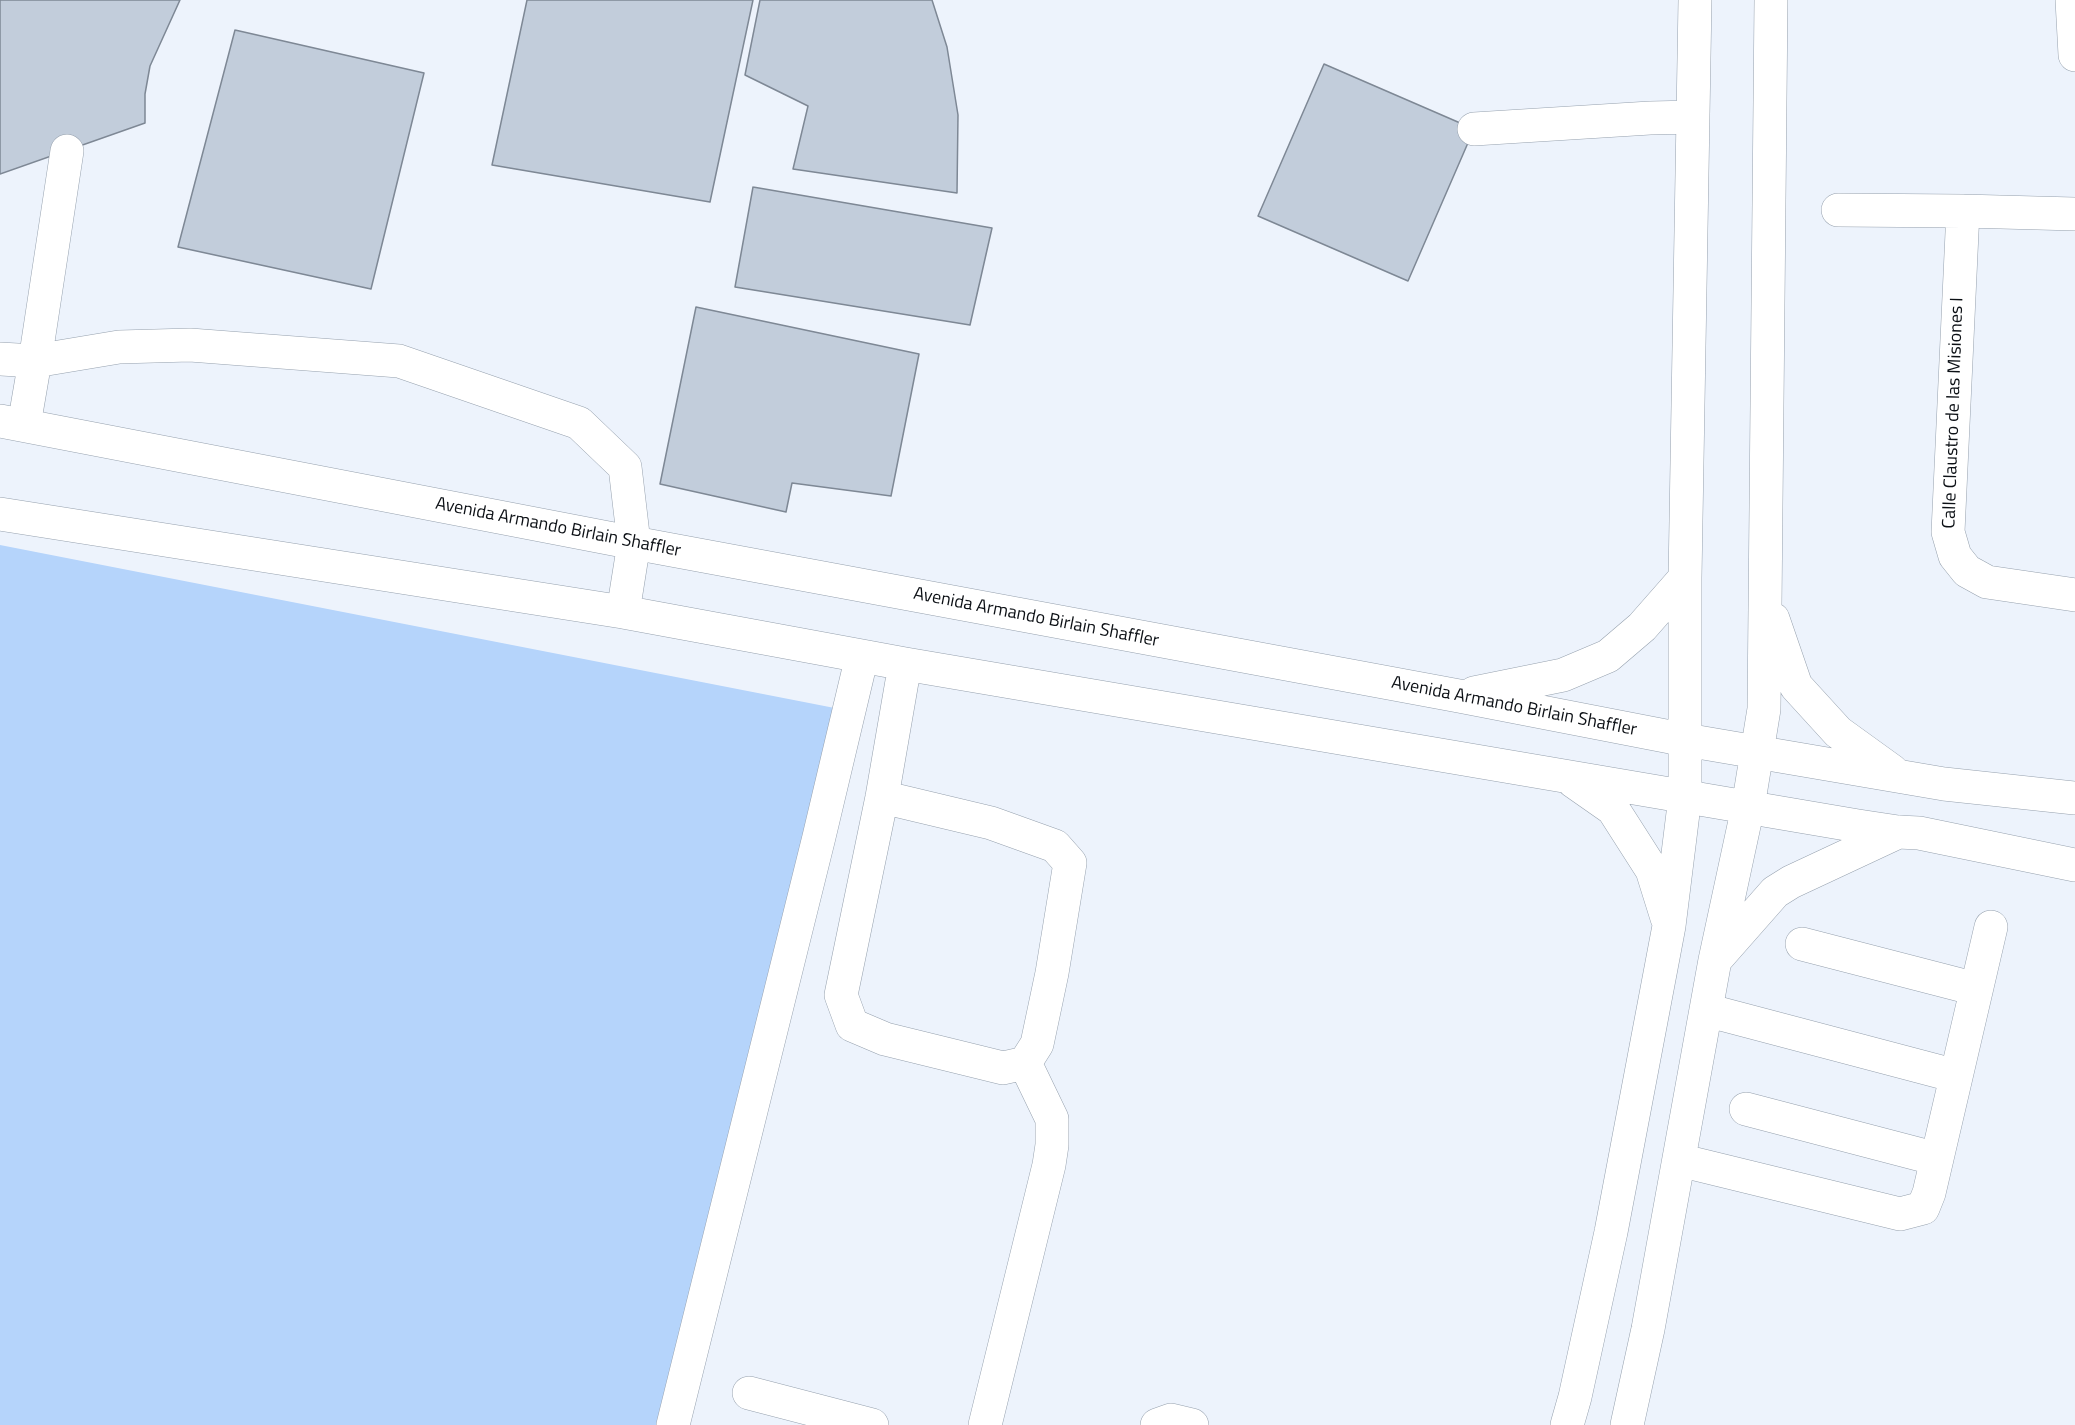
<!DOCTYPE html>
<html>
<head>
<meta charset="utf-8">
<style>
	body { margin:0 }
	canvas { display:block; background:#edf3fc }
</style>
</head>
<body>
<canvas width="2075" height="1425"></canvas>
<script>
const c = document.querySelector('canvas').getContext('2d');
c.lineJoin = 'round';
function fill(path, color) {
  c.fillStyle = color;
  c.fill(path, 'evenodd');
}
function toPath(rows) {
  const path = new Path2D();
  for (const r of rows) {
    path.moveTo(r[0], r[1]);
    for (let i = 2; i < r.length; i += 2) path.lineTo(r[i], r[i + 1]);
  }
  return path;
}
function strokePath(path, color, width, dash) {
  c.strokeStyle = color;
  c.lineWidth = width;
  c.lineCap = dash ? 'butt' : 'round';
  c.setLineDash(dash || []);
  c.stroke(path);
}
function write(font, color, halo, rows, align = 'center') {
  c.font = font + ' "Titillium Web",sans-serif';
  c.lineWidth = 5;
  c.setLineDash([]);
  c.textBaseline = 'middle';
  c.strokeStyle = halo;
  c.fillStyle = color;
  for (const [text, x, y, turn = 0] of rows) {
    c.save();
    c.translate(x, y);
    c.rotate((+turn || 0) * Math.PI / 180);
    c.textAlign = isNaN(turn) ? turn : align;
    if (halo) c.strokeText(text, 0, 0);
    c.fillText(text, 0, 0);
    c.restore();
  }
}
const green = toPath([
	[0,545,850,711,656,1425,0,1425]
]);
const building = toPath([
	[0,0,180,0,150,66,145,94,145,123,0,174,0,0],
	[527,0,753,0,710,202,492,165,527,0],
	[760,0,932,0,947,47,958,115,957,193,793,169,808,106,745,75,760,0],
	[235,30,424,73,371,289,178,247,235,30],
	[1324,64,1474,129,1408,281,1258,216,1324,64],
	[753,187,992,228,970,325,735,287,753,187],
	[696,307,919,354,891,496,792,483,786,512,660,484,696,307]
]);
const minor = toPath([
	[2072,0,2075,55],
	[1474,129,1650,118,1693,117],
	[1838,210,1963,211,2075,214],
	[1963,211,1948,532,1955,556,1967,571,1987,582,2075,595],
	[0,359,35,361,67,151],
	[0,421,634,543,1459,696,1686,740,1944,784,2075,798],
	[24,425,35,361,119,347,190,345,399,361,579,423,625,467,634,543,623,612],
	[0,514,623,612,905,664,1858,826,1898,832,1919,833,2075,865],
	[1773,619,1796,686,1838,732,1892,771],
	[1474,693,1563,675,1608,656,1642,627,1685,578],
	[1573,781,1613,809,1652,870,1667,918],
	[882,797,991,823,1055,846,1070,863,1052,973,1037,1044,1025,1063,1003,1068,885,1039,852,1025,841,995,882,797,905,664],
	[1802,944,1976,989],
	[1716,959,1775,892,1791,882,1898,832],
	[1706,1010,1956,1076],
	[1746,1109,1937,1159],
	[1679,1160,1900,1214,1923,1208,1929,1193,1991,927],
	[749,1393,872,1425],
	[673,1425,819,837,862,656],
	[985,1425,1049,1165,1052,1145,1052,1119,1025,1063],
	[1157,1425,1171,1420,1192,1425],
	[1567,1425,1575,1397,1611,1232,1669,926,1685,797,1685,578,1695,0],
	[1627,1425,1648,1329,1715,960,1748,807,1764,709,1771,0]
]);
const streetNames = [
	["Calle Claustro de las Misiones I",1954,413,-88],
	["Avenida Armando Birlain Shaffler",558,528,11],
	["Avenida Armando Birlain Shaffler",1036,618,11],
	["Avenida Armando Birlain Shaffler",1514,707,11]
];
fill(green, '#b5d4fb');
fill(building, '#c2cddb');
strokePath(building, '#7e8895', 1.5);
strokePath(minor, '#96a1ae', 34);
strokePath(minor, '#fff', 33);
write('18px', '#0c1015', '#fff', streetNames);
</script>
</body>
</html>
